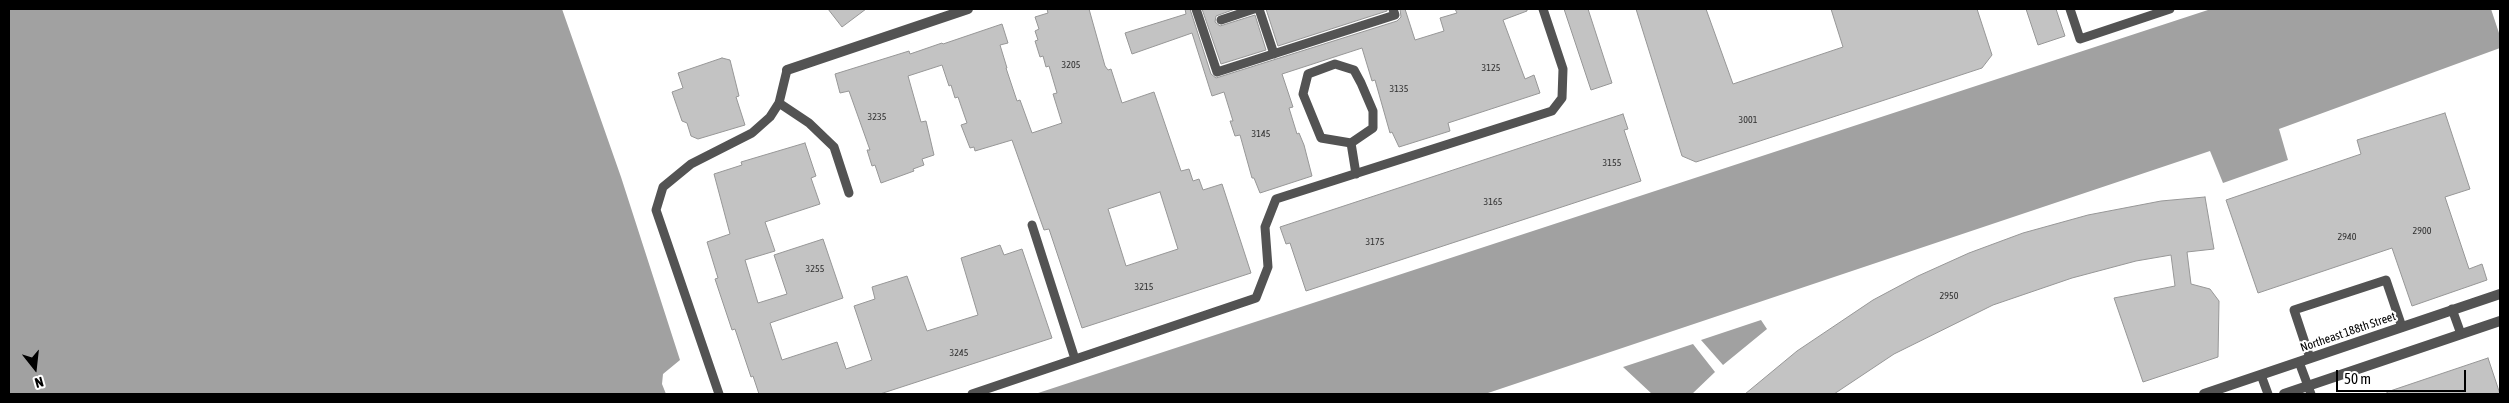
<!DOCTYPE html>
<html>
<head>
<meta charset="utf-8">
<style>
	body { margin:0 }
	#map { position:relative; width:2509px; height:403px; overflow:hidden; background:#fff; font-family:"Asap Condensed",sans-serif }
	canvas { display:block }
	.frame { position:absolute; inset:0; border:10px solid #000; pointer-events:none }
	.north { position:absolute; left:10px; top:343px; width:50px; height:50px; -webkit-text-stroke:4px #fff; paint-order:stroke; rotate:164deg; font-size:14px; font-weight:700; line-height:20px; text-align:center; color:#000 }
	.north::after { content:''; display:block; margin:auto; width:18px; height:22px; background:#000; clip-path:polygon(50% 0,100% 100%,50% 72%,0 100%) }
	.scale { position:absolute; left:2336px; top:370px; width:130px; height:22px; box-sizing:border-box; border:2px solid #000; border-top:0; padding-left:6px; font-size:15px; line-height:18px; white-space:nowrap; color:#000; -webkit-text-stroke:4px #fff; paint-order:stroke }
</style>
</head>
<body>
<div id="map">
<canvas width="2509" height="403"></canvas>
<div class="frame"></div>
<div class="north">N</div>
<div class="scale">50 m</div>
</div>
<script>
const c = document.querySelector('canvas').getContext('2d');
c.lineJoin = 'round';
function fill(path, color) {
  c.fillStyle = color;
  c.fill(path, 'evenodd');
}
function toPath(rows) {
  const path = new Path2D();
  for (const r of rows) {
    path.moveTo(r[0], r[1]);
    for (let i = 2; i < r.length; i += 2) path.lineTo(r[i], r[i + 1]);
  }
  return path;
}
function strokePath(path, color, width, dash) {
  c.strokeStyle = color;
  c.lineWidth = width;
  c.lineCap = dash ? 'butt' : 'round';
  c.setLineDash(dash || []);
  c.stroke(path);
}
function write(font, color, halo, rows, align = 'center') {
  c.font = font + ' "Asap Condensed",sans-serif';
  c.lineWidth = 4;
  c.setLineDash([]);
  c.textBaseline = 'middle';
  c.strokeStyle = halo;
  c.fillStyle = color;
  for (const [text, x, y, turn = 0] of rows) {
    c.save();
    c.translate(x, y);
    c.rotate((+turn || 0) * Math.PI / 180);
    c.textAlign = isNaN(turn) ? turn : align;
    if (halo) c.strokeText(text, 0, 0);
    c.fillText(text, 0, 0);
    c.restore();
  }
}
const water = toPath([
	[9,9,562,9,621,177,680,360,663,374,662,384,666,394,9,394],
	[2211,9,2491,9,2500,36,2500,48,2279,129,2288,160,2223,183,2210,151,1485,394,1035,394],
	[1761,320,1767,329,1723,365,1701,340],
	[1693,344,1715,372,1692,394,1652,394,1623,367]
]);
const building = toPath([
	[828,9,866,9,842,27,828,9],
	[1047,9,1089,9,1105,66,1108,70,1111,69,1122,103,1154,92,1181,171,1189,169,1193,181,1199,179,1203,190,1222,184,1251,273,1082,328,1049,229,1044,230,1012,140,975,151,974,147,970,148,961,125,967,123,958,97,955,98,951,85,949,86,942,65,908,76,921,122,926,121,934,155,922,159,924,165,913,169,914,171,881,183,875,165,872,166,867,150,870,150,849,91,840,93,835,74,909,51,910,54,942,43,943,44,1002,24,1008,43,1000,45,1007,68,1006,68,1017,101,1020,100,1032,133,1062,123,1053,94,1057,93,1049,66,1046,67,1043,56,1040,57,1035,41,1038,40,1035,31,1039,29,1035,17,1048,13,1047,9],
	[1160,192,1178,249,1126,266,1108,209,1160,192],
	[1185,9,1190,9,1211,74,1216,78,1397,21,1401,17,1400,9,1405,9,1415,40,1444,31,1440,18,1457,13,1455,9,1527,9,1527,11,1503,20,1525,79,1534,75,1540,93,1448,123,1450,131,1399,147,1392,132,1390,133,1375,80,1372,81,1362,48,1282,74,1293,107,1289,108,1297,134,1299,133,1304,145,1312,176,1260,193,1254,178,1252,178,1240,135,1235,136,1230,121,1233,121,1224,92,1212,96,1192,33,1132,54,1125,33,1186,14,1185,9],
	[1202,9,1235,9,1216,16,1215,22,1220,26,1255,15,1266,50,1221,64,1202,9],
	[1266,9,1387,9,1387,11,1278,46,1266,9],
	[1564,9,1588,9,1612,83,1591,90,1564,9],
	[1636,9,1706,9,1733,84,1843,47,1831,9,1977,9,1992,55,1982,68,1696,162,1682,156,1636,9],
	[2026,9,2056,9,2065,36,2038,45,2026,9],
	[722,58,730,60,739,96,736,97,745,125,698,139,691,136,687,123,682,121,672,92,683,88,678,73,722,58],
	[2445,113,2470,189,2445,197,2469,269,2482,264,2487,280,2412,306,2392,248,2258,293,2226,200,2361,154,2357,140,2445,113],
	[1623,114,1628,129,1624,130,1641,181,1306,291,1290,243,1286,244,1280,227,1623,114],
	[805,143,816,176,811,178,820,204,765,222,775,251,745,260,758,303,787,294,774,255,823,239,843,298,770,323,782,360,837,342,846,369,872,360,854,306,875,299,872,287,907,276,927,331,978,315,961,258,1000,245,1004,255,1022,249,1052,338,880,394,759,394,753,376,751,377,735,329,732,330,715,279,718,278,707,242,730,234,714,174,742,165,741,162,805,143],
	[2205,197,2214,249,2187,252,2191,284,2210,289,2219,301,2218,357,2143,382,2114,298,2175,286,2171,255,2136,261,2072,278,1993,305,1894,354,1834,394,1745,394,1797,351,1873,300,1918,276,1969,253,2023,233,2088,215,2161,201,2205,197],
	[2488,358,2500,394,2387,394,2387,392,2488,358]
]);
const lane = toPath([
	[1196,9,1217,72,1395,15,1393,9],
	[1259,9,1274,54],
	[2070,9,2080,39,2170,9],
	[1221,20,1254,9],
	[779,103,809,123,834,147,849,193],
	[1351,143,1321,138,1303,94,1308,74,1335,64,1354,70,1361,83,1373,111,1373,128,1351,143,1356,174],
	[1032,225,1075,359],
	[2452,309,2461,334],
	[2310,358,2294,310,2386,280,2402,327],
	[2299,362,2311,394],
	[2261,375,2268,394],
	[719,394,656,210,663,187,691,164,752,133,770,117,779,103,787,70],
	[972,394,1256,298,1268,267,1265,227,1276,199,1552,111,1562,98,1563,69,1543,9]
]);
const street = toPath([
	[787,70,968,9],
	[2204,394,2500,294],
	[2284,394,2500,321]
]);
const numberNames = [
	["3205",1071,65],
	["3125",1491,68],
	["3135",1399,89],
	["3235",877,117],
	["3001",1748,120],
	["3145",1261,134],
	["3155",1612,163],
	["3165",1493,202],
	["2900",2422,231],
	["2940",2347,237],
	["3175",1375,242],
	["3255",815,269],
	["3215",1144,287],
	["2950",1949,296],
	["3245",959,353]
];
const streetNames = [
	["Northeast 188th Street",2348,332,-19]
];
fill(water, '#a1a1a1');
fill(building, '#c3c3c3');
strokePath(building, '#979797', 1);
strokePath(lane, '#535353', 9);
strokePath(street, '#535353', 10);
write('10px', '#313131', null, numberNames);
write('12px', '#000', '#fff', streetNames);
</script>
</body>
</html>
